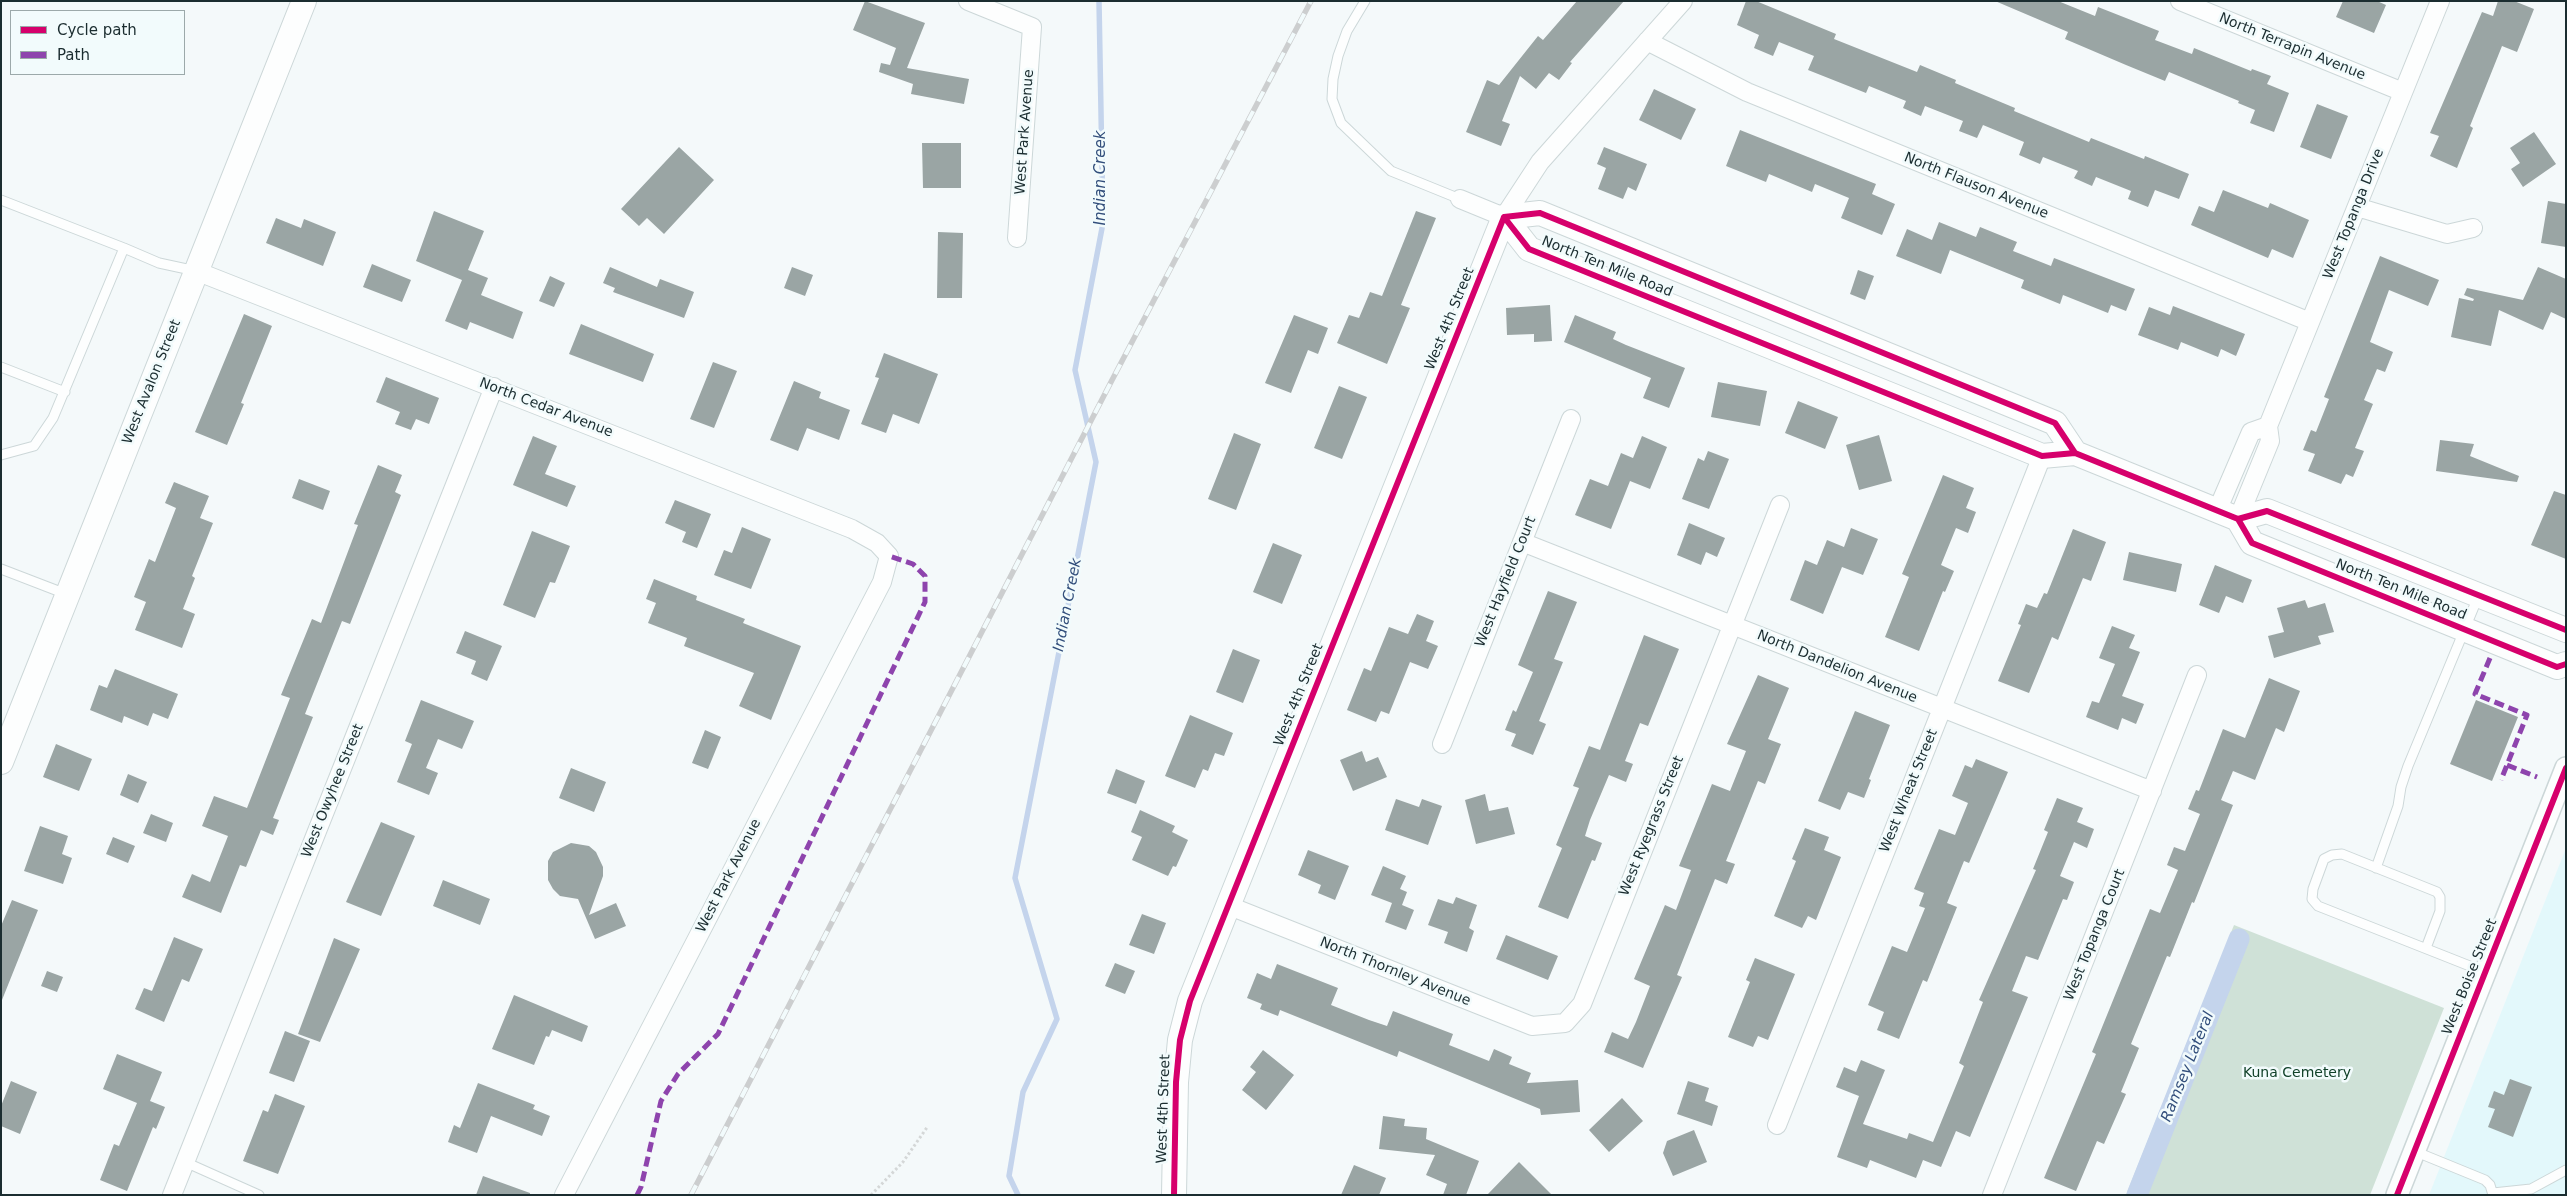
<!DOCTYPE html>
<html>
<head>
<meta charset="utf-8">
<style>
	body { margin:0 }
	#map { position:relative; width:2567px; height:1196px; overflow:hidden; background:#f4f9fa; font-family:"DejaVu Sans",sans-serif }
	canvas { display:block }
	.frame { position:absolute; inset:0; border:2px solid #1b2d30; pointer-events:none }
	.legend { position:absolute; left:10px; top:10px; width:175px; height:65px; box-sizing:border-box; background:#f2fbfc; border:1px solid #9ca9aa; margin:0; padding:6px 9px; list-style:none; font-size:15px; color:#1b2d30 }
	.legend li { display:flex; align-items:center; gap:10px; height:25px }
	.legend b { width:25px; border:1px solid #9ca9aa }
</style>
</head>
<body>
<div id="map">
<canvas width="2567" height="1196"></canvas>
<div class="frame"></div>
<ul class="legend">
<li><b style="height:6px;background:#d6006c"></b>Cycle path</li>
<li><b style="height:6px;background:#8e44ad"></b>Path</li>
</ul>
</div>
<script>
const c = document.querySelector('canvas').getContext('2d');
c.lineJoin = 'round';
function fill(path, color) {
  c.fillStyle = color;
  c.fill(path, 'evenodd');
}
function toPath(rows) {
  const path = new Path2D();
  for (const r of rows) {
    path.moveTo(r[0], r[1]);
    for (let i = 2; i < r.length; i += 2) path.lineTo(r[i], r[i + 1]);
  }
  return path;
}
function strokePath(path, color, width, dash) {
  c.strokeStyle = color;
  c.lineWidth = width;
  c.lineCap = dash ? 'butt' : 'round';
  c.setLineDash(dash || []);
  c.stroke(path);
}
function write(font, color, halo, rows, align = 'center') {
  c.font = font + ' "DejaVu Sans",sans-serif';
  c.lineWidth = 5;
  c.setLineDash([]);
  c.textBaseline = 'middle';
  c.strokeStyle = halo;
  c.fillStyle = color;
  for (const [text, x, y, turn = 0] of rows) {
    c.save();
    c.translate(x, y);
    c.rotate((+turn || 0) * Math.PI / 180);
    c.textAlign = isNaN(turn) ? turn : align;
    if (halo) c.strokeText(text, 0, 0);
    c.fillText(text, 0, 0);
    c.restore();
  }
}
const built = toPath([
	[2566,848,2566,1195,2429,1195]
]);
const green = toPath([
	[2234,925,2444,1008,2370,1195,2126,1195]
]);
const stream = toPath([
	[1018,1195,1009,1176,1023,1092,1057,1019,1015,878,1096,462,1075,370,1103,223,1099,1]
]);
const canal = toPath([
	[2137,1195,2239,939]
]);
const building = toPath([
	[865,1,925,23,907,68,969,79,964,104,911,94,913,84,879,72,881,63,890,65,896,48,853,30],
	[1577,1,1624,1,1570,62,1572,63,1559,80,1549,73,1536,89,1520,76,1502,121,1510,124,1501,146,1466,132,1487,80,1499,85,1538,36,1543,40],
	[1746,1,1756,1,1790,15,1836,34,1834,39,1917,72,1920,65,1956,80,1955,83,2015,108,2014,111,2089,142,2091,138,2144,159,2145,156,2189,174,2179,199,2155,190,2148,207,2128,199,2131,191,2096,177,2092,186,2074,178,2078,171,2043,157,2040,164,2019,155,2024,142,1983,125,1977,138,1959,131,1963,121,1925,106,1921,116,1903,108,1906,101,1869,86,1866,93,1808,70,1814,56,1779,42,1773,56,1754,48,1759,35,1737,25],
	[1995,1,2058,1,2095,16,2098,7,2159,31,2155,40,2192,54,2194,48,2251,71,2252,69,2271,76,2267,84,2289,93,2274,132,2250,123,2255,110,2238,103,2239,101,2169,72,2165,81,2126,65,2065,39,2068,32],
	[2343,1,2377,1,2386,5,2374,33,2336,17],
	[2498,1,2514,1,2534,9,2517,52,2502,46,2470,126,2473,128,2457,168,2430,156,2439,136,2430,133,2482,12,2493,16],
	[1654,89,1696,109,1681,140,1639,120],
	[2317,104,2348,116,2331,159,2300,147],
	[1740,130,1876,184,1872,194,1895,204,1882,235,1841,218,1849,198,1815,184,1812,192,1769,174,1766,182,1726,166],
	[2534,132,2556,164,2523,187,2511,169,2520,163,2510,148],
	[922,143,961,143,961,188,923,188],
	[679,147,714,180,664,234,647,218,639,226,621,209],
	[1604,147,1647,164,1636,191,1628,187,1623,199,1598,189,1606,168,1597,164],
	[2223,190,2268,208,2270,203,2309,220,2293,258,2272,249,2268,258,2191,225,2199,206,2214,212],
	[2548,201,2566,204,2566,247,2541,243],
	[434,211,484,231,468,270,488,278,481,295,523,312,513,339,470,322,467,330,445,321,462,280,416,261],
	[1416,211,1436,218,1401,305,1410,308,1387,364,1337,343,1349,315,1359,318,1370,292,1382,296],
	[276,218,301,228,304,219,336,232,323,266,266,243],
	[1939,222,1976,237,1980,227,2017,242,2013,251,2051,266,2054,258,2135,289,2126,311,2111,305,2108,313,2063,295,2060,304,2021,288,2024,280,1950,250,1941,274,1896,256,1907,229,1932,240],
	[938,232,963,233,962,298,937,298],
	[2380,256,2439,280,2428,306,2389,290,2370,342,2393,352,2385,372,2377,369,2364,400,2373,404,2355,448,2364,451,2353,477,2346,474,2341,484,2308,471,2315,454,2303,450,2311,430,2316,432,2329,399,2324,397],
	[372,264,411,280,402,302,363,287],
	[610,267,657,287,660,279,694,292,684,318,613,292,615,288,603,283],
	[792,267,813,275,805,296,784,288],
	[2538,267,2566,279,2566,319,2551,312,2543,330,2499,310,2491,346,2451,337,2459,298,2473,301,2474,299,2464,295,2467,288,2523,300],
	[1858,270,1874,276,1865,300,1850,294],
	[550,276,565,283,554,307,539,301],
	[1550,305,1552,341,1534,342,1534,334,1507,335,1506,308],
	[2173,306,2245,334,2236,356,2221,349,2218,357,2181,342,2178,350,2138,335,2149,307,2170,315],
	[244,314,272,326,241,403,244,404,227,445,195,432],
	[1294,315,1328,328,1318,354,1308,350,1291,393,1265,383],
	[1575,315,1616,332,1613,339,1626,345,1685,368,1669,408,1643,398,1651,378,1564,342],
	[581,324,654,354,643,382,569,354],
	[884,353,938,374,919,424,893,414,886,433,861,424,879,378,875,377],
	[713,362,737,371,714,428,690,419],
	[386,377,439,398,429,424,416,419,411,430,395,424,400,412,376,402],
	[794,381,821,392,819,398,850,410,839,440,807,428,798,451,770,440],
	[1718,382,1767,391,1760,426,1711,417],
	[1339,386,1367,397,1342,459,1314,448],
	[1798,401,1838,417,1825,449,1785,433],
	[1234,433,1261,444,1236,510,1208,499],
	[1879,435,1892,481,1859,490,1846,445],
	[533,436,557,446,545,474,576,486,567,507,513,485],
	[1642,436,1667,447,1650,489,1630,481,1611,529,1575,515,1590,479,1608,486,1621,453,1633,458],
	[2440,440,2474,444,2470,456,2519,476,2517,482,2436,471],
	[1708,451,1729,459,1709,509,1682,499,1698,458,1704,461],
	[378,465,402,475,395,492,401,495,350,624,342,621,305,714,313,717,273,818,279,820,273,835,261,830,246,867,240,865,221,913,182,897,192,874,210,882,228,836,202,826,214,796,247,808,290,698,281,695,312,619,321,623,358,525,354,524],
	[1943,475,1974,488,1966,508,1976,512,1968,533,1956,528,1941,565,1954,571,1945,592,1943,591,1919,651,1885,637,1909,577,1902,574],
	[299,479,330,491,323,510,292,498],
	[174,482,209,496,200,518,213,523,192,576,195,578,183,609,195,614,182,648,135,630,146,602,134,597,149,559,155,562,176,508,165,503],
	[2554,491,2566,495,2566,559,2531,545],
	[675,500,711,514,697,548,682,542,686,532,665,523],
	[1689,523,1725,538,1717,557,1706,552,1701,565,1677,555],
	[742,527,771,539,751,589,714,575,724,550,732,553],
	[1851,528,1878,539,1863,575,1842,567,1823,614,1790,600,1805,560,1817,565,1827,540,1844,547],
	[2073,529,2106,542,2091,581,2083,578,2058,640,2052,637,2029,693,1998,681,2021,625,2018,624,2026,604,2037,608,2044,593,2047,594],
	[532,531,570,546,555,583,550,582,535,618,503,605],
	[1273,543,1302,555,1282,604,1253,592],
	[2129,552,2182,564,2176,592,2123,580],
	[2215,565,2252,580,2243,603,2226,596,2219,613,2199,605],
	[654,579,697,596,696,600,745,619,743,623,801,646,771,720,739,706,754,673,684,646,687,638,648,623,656,603,646,599],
	[1548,591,1577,602,1554,659,1563,662,1539,721,1546,724,1533,755,1511,746,1516,734,1505,730,1513,710,1516,712,1533,672,1518,665],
	[2305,600,2308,608,2325,603,2334,632,2318,636,2321,644,2274,658,2268,636,2284,632,2277,608],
	[1417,614,1434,621,1426,641,1438,646,1428,669,1410,662,1389,714,1381,711,1376,722,1347,710,1364,668,1371,671,1389,627,1408,634],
	[2112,626,2135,635,2129,648,2140,652,2122,696,2144,704,2136,724,2122,718,2118,730,2086,717,2092,701,2099,703,2115,664,2099,658],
	[465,631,502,646,487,681,471,674,476,661,456,653],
	[1644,635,1679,649,1648,726,1640,723,1625,761,1633,764,1626,782,1609,775,1590,820,1585,836,1602,843,1595,861,1592,860,1568,919,1538,907,1562,848,1556,845,1579,788,1573,786,1589,746,1600,750],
	[1233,649,1260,660,1243,703,1216,692],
	[115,669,178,694,168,719,153,713,148,726,124,716,122,723,90,710,99,685,107,688],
	[1758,675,1789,688,1768,739,1781,744,1765,784,1758,781,1726,861,1735,864,1727,884,1715,879,1677,975,1682,977,1643,1068,1604,1052,1612,1032,1628,1039,1636,1022,1650,986,1634,979,1665,905,1676,910,1691,870,1679,866,1712,784,1730,791,1746,751,1727,744],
	[2269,678,2300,691,2284,732,2276,728,2255,780,2233,771,2221,800,2233,805,2194,903,2192,902,2170,957,2167,956,2131,1044,2139,1048,2121,1092,2126,1094,2104,1144,2097,1141,2076,1191,2044,1178,2096,1054,2092,1052,2150,909,2160,913,2178,870,2167,865,2174,847,2185,851,2200,814,2188,809,2196,790,2199,791,2223,729,2245,738],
	[421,700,474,721,462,749,438,739,426,768,438,773,429,795,397,782,412,744,405,741],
	[2476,700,2518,717,2492,781,2450,764],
	[1855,711,1890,725,1869,779,1871,780,1864,798,1848,792,1840,810,1818,801],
	[1190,715,1233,733,1224,756,1215,753,1208,771,1203,769,1195,788,1165,776],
	[705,730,721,737,708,769,692,763],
	[56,744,92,759,79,791,43,777],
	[1362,751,1366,762,1378,757,1387,777,1353,791,1340,760],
	[1976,759,2008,772,1969,863,1964,861,1947,903,1957,907,1927,982,1923,980,1899,1039,1877,1030,1884,1012,1868,1005,1892,946,1907,952,1925,908,1919,906,1924,893,1914,889,1939,829,1955,835,1968,803,1952,796,1965,765,1972,768],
	[571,768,606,782,594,812,559,798],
	[1116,769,1145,781,1136,804,1107,793],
	[128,774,147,782,138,803,120,795],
	[1485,794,1489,811,1508,807,1515,834,1476,844,1465,800],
	[2057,798,2083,808,2077,822,2094,829,2087,848,2074,842,2060,876,2074,882,2067,900,2063,899,2038,960,2026,956,2012,991,2028,997,1970,1137,1956,1131,1941,1167,1923,1160,1916,1178,1870,1160,1867,1168,1837,1157,1859,1096,1836,1087,1844,1067,1856,1072,1861,1060,1885,1070,1863,1124,1907,1139,1909,1133,1933,1142,1964,1066,1959,1063,1983,1002,1979,1000,2036,870,2033,869,2048,832,2044,830],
	[1396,799,1419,807,1422,799,1442,806,1428,845,1385,830],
	[1140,810,1175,826,1172,832,1188,840,1176,867,1173,866,1168,876,1132,860,1142,837,1131,832],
	[151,814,173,823,166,842,143,833],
	[381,822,415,836,381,916,346,902],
	[40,826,68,836,62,854,72,858,63,884,24,871],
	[1805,828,1829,837,1824,850,1841,857,1816,920,1808,916,1802,928,1774,916,1796,861,1792,859],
	[113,837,135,846,128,863,106,854],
	[571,843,589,846,596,852,603,867,603,876,589,915,616,903,626,926,595,939,578,899,560,896,553,889,548,880,548,861,553,852],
	[1308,850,1349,866,1335,900,1318,893,1321,885,1298,875],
	[1383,866,1406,876,1400,889,1407,892,1402,905,1414,910,1406,930,1385,922,1392,903,1371,895],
	[443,880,490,899,480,925,433,906],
	[1456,897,1477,905,1469,928,1474,931,1467,952,1444,943,1448,932,1428,925,1438,899,1453,904],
	[12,900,38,910,2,1000,1,926],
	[1142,914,1166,923,1154,954,1129,945],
	[1506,935,1558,956,1548,980,1496,959],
	[174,937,203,949,189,982,182,979,164,1022,135,1009,144,988,152,991],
	[334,938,360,949,320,1042,298,1034],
	[1755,958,1795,974,1768,1040,1758,1036,1753,1047,1728,1037,1750,982,1746,980],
	[1115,963,1135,971,1125,994,1105,986],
	[1277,964,1338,988,1331,1005,1369,1020,1387,1026,1393,1011,1453,1034,1449,1045,1489,1061,1494,1049,1512,1057,1509,1064,1531,1073,1527,1083,1578,1080,1580,1112,1541,1115,1540,1109,1399,1051,1397,1057,1280,1010,1278,1016,1260,1009,1262,1004,1247,998,1257,973,1271,979],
	[47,971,63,977,57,992,41,986],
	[514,995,588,1026,582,1042,552,1030,549,1037,546,1036,534,1065,492,1049],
	[285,1031,310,1041,294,1082,269,1073],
	[1263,1050,1294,1075,1266,1110,1242,1090,1256,1072,1250,1067],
	[117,1054,162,1072,150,1101,165,1107,156,1129,153,1127,127,1191,100,1180,114,1144,119,1146,137,1103,103,1089],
	[2510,1079,2532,1087,2513,1137,2488,1127,2495,1109,2488,1107,2494,1091,2504,1095],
	[11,1081,37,1092,20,1134,1,1126,1,1106],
	[1688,1081,1709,1088,1705,1101,1718,1106,1712,1126,1677,1114],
	[478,1083,535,1105,533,1109,550,1116,542,1136,491,1116,477,1153,448,1142,454,1125,460,1128],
	[275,1094,305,1106,278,1174,243,1161,263,1110,268,1112],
	[1622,1098,1643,1121,1609,1152,1589,1130],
	[1383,1116,1405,1119,1404,1126,1427,1128,1426,1139,1479,1161,1466,1195,1443,1195,1447,1184,1426,1175,1435,1155,1379,1149],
	[1694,1130,1707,1162,1673,1176,1663,1153,1667,1141],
	[1519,1162,1552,1195,1487,1195],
	[1354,1165,1386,1178,1379,1195,1341,1195],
	[483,1176,530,1193,530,1195,476,1195]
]);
const path = toPath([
	[871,1195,903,1162,928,1126]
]);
const service = toPath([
	[1365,1,1347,31,1338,56,1333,79,1332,99,1341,123,1391,171,1460,199],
	[1,200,124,248],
	[1,367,65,392],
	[1,455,34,446,53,418,124,248,159,263,196,271],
	[1,569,66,594],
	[2376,868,2398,806,2401,787,2408,766,2478,597],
	[2426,948,2440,911,2440,897,2437,892,2342,854,2332,855,2324,859,2313,889,2312,899,2318,906,2485,972],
	[2414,1151,2485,1180,2490,1185,2493,1195],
	[185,1162,259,1195],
	[2493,1193,2531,1189,2566,1170]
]);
const minor = toPath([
	[968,1,1032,27,1017,238],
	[2180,1,2403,92],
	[1647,41,1747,92,2310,322],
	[1460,199,1504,217,1540,162,1683,1],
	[2357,207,2447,234,2473,228],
	[196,271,852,529,877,543,889,556,882,582,564,1195],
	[2268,426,2440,1],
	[2217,511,2251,432,2268,426,2270,441,2238,519],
	[1522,542,2152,791],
	[1442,744,1571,419],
	[1227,905,1532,1026,1565,1023,1582,1004,1780,505],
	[1777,1125,2042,456],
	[172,1195,494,387],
	[1992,1195,2197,675]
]);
const tertiary = toPath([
	[2397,1195,2566,768]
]);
const secondary = toPath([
	[1540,213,2055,423,2075,453,2042,456,1529,249,1504,217,1540,213],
	[2075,453,2238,519,2252,543,2557,667,2566,664],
	[2238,519,2267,511,2566,630],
	[1,762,304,1],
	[1174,1195,1176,1082,1180,1040,1190,1001,1504,217]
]);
const rail = toPath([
	[691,1195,1111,382,1311,1]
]);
const quiet = toPath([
	[2490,658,2475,694,2527,715,2501,780],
	[2507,765,2537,777],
	[637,1195,641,1187,661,1101,678,1074,718,1034,925,602,925,576,913,564,889,556]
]);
const cycleway = toPath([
	[1540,213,2055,423,2075,453,2042,456,1529,249,1504,217,1540,213],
	[2075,453,2238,519,2252,543,2557,667,2566,664],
	[2238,519,2267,511,2566,630],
	[1174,1195,1176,1082,1180,1040,1190,1001,1504,217],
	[2397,1195,2566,768]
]);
const streetNames = [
	["North Terrapin Avenue",2292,47,22],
	["West Park Avenue",1025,132,-86],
	["North Flauson Avenue",1976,186,22],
	["West Topanga Drive",2354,214,-68],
	["North Ten Mile Road",1607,267,22],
	["West 4th Street",1450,319,-68],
	["West Avalon Street",152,382,-68],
	["North Cedar Avenue",546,408,21],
	["West Hayfield Court",1506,582,-68],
	["North Ten Mile Road",2401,590,22],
	["North Dandelion Avenue",1837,667,22],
	["West 4th Street",1299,695,-68],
	["West Owyhee Street",333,791,-68],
	["West Wheat Street",1909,791,-68],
	["West Ryegrass Street",1652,826,-68],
	["West Park Avenue",729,876,-63],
	["West Topanga Court",2095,935,-68],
	["North Thornley Avenue",1395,972,22],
	["West Boise Street",2470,977,-68],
	["West 4th Street",1164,1109,-88]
];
const parkNames = [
	["Kuna Cemetery",2297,1073]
];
const waterNames = [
	["Indian Creek",1101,178,-90],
	["Indian Creek",1068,605,-79],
	["Ramsey Lateral",2188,1067,-68]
];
fill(built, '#e3f8fb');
fill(green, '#cfe1d7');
strokePath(stream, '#c4d4ec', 5.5);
strokePath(canal, '#c4d4ec', 21);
fill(building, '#9aa5a4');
strokePath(service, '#ccd7d8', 11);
strokePath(minor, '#ccd7d8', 20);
strokePath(tertiary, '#ccd7d8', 24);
strokePath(secondary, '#ccd7d8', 26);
strokePath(path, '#d4d7d7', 3, [2.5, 2.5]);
strokePath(service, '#fdfefe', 9);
strokePath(minor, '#fdfefe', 18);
strokePath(tertiary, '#fdfefe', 21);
strokePath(secondary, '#fdfefe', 24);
strokePath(rail, '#cccecf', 5.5);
strokePath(rail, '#f2fbfc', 4, [11]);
strokePath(quiet, '#8e44ad', 5, [10, 5]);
strokePath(cycleway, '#d6006c', 6);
write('14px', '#1b2d30', '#f2fbfc', streetNames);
write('14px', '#104129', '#f2fbfc', parkNames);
write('italic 15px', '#324e7b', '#f2fbfc', waterNames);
</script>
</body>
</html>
